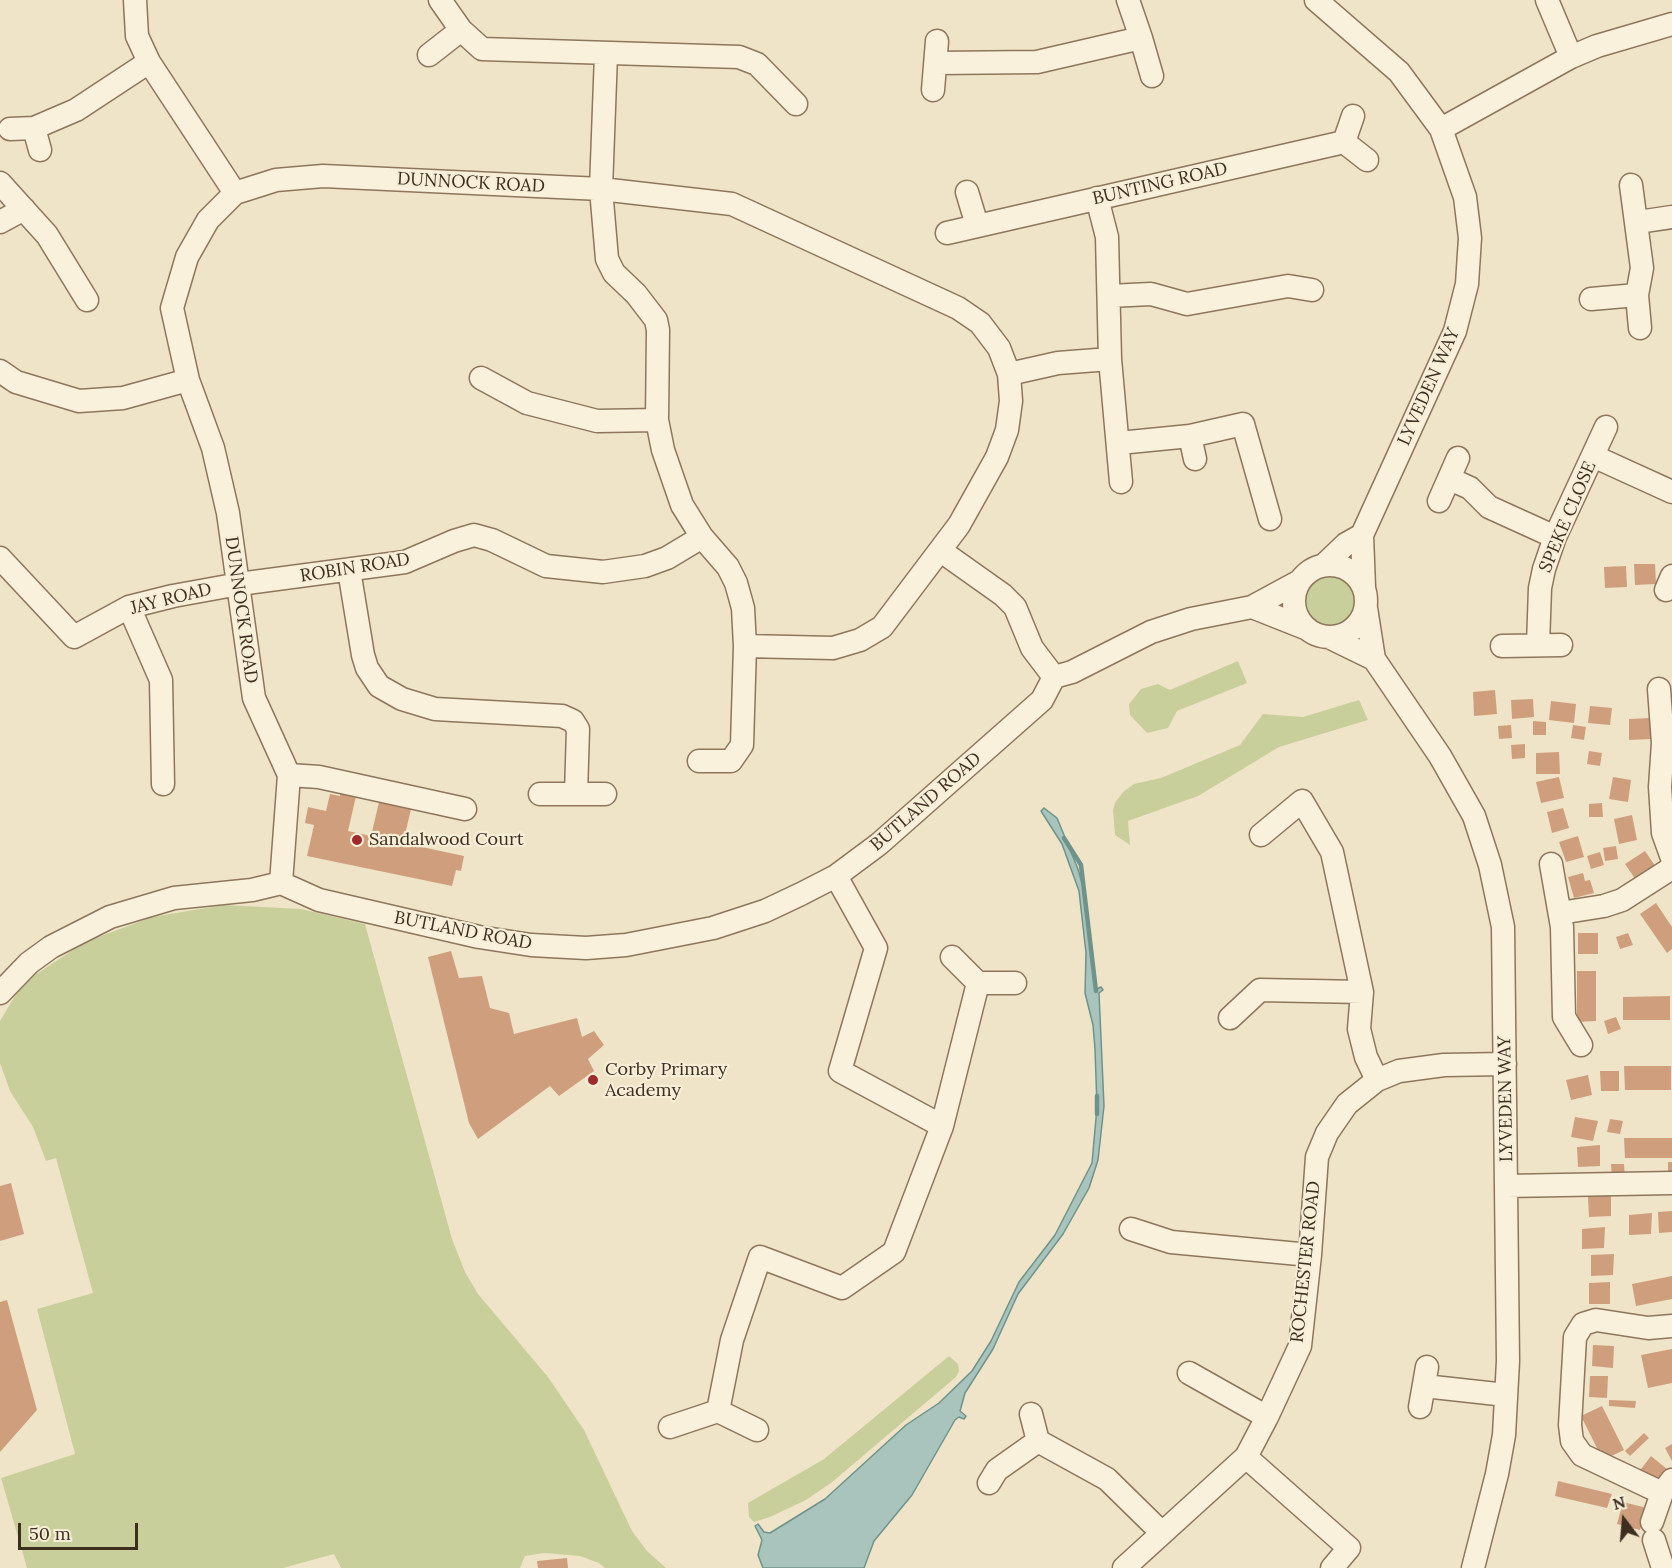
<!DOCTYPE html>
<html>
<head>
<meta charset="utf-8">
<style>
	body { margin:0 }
	#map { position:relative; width:1672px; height:1568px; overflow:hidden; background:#f0e4c8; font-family:Lora,serif }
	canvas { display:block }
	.north { position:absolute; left:1594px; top:1490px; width:60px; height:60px; -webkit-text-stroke:4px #f7eed8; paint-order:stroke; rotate:344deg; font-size:16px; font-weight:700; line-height:24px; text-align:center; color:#3d2e20 }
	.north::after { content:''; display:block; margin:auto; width:21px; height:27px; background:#3d2e20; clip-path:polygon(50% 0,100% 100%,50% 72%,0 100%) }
	.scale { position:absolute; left:18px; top:1523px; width:120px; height:27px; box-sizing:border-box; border:3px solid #3d2e20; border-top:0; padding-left:8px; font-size:18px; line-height:21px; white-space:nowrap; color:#3d2e20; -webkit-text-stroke:4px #f7eed8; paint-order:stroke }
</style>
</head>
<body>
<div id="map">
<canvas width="1672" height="1568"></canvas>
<div class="north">N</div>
<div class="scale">50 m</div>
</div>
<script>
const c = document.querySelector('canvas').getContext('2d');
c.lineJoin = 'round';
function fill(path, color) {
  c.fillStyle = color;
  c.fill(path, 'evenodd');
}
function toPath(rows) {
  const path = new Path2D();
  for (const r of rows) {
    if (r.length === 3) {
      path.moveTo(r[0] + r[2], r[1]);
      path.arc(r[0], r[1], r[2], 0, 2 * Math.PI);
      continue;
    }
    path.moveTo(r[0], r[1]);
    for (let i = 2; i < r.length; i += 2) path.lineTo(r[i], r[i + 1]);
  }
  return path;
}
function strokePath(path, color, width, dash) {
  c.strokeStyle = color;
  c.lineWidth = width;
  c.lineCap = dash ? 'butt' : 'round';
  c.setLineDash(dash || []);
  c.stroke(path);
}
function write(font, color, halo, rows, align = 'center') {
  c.font = font + ' Lora,serif';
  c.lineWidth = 4.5;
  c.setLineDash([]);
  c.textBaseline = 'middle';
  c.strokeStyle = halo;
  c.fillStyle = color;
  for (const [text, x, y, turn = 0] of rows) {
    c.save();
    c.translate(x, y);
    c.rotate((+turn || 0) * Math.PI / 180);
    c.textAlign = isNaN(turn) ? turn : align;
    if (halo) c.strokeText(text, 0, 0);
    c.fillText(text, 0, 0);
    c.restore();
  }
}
const green = toPath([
	[1331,600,26],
	[1238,661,1247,683,1177,711,1168,728,1147,733,1130,715,1129,704,1141,689,1158,684,1170,690],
	[1359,700,1368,720,1279,747,1198,796,1128,821,1130,845,1115,835,1113,810,1115,803,1123,792,1134,784,1161,778,1240,745,1263,714,1303,717],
	[224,905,301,909,365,924,452,1239,465,1272,478,1294,548,1377,584,1430,632,1531,647,1551,666,1568,605,1568,599,1563,580,1556,544,1553,525,1556,520,1568,341,1568,334,1554,283,1568,27,1568,1,1478,75,1454,37,1309,93,1293,56,1158,46,1161,33,1127,10,1091,0,1063,0,1021,16,994,35,975,85,942,152,917],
	[949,1356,958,1364,959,1371,956,1377,831,1483,806,1500,770,1517,754,1522,749,1517,748,1503,824,1459]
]);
const water = toPath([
	[1044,808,1057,818,1078,869,1083,887,1094,981,1097,989,1101,987,1103,990,1099,993,1104,1106,1098,1160,1089,1188,1063,1234,1018,1294,993,1349,965,1393,960,1411,966,1416,964,1419,959,1417,955,1420,912,1495,874,1541,864,1568,763,1568,758,1555,762,1540,755,1526,758,1524,764,1532,770,1533,825,1499,906,1425,939,1403,972,1371,991,1341,1019,1282,1055,1235,1092,1163,1097,1107,1095,1049,1093,1025,1085,993,1086,953,1079,891,1062,844,1041,811,1044,808]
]);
const stream = toPath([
	[1064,838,1081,865,1096,991],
	[1097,1114,1097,1096]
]);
const building = toPath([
	[1634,564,1655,564,1656,584,1635,585],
	[1626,566,1627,587,1605,588,1604,567],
	[1495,690,1497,714,1474,716,1473,692],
	[1533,699,1534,717,1512,719,1511,700],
	[1551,701,1576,704,1574,723,1549,720],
	[1590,706,1612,708,1610,725,1588,723],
	[1650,718,1651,739,1629,740,1629,719],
	[1533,721,1546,722,1546,735,1533,735],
	[1511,725,1512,738,1499,739,1498,726],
	[1573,725,1586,727,1584,740,1571,738],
	[1525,744,1525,758,1512,759,1511,745],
	[1589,751,1602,753,1600,766,1587,764],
	[1559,752,1560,774,1536,774,1536,753],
	[1559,777,1564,798,1541,803,1536,782],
	[1613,777,1631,780,1628,802,1609,799],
	[341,789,357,792,348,831,371,836,379,802,411,809,403,843,464,856,461,871,456,870,452,886,307,856,314,825,305,823,308,807,326,811,330,794,340,796],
	[1602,803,1603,817,1589,817,1589,804],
	[1563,808,1569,828,1552,833,1547,812],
	[1632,815,1637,840,1619,844,1614,819],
	[1578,836,1584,857,1566,862,1559,842],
	[1616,846,1618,859,1605,861,1603,848],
	[1645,851,1658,870,1638,883,1625,864],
	[1600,852,1604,865,1591,869,1587,856],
	[1583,873,1585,881,1590,880,1594,893,1574,898,1568,877],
	[1656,903,1672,927,1672,949,1667,953,1640,914],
	[1578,933,1598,933,1598,954,1578,954],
	[1628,933,1633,945,1620,949,1616,937],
	[451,951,459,978,482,976,490,1008,509,1013,514,1034,577,1018,582,1037,594,1031,604,1045,588,1059,594,1071,559,1096,550,1086,478,1139,469,1123,428,957],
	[1577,971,1596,971,1596,1021,1577,1022],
	[1670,996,1670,1020,1623,1020,1623,997],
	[1616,1017,1621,1029,1608,1034,1604,1021],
	[1624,1066,1671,1066,1671,1090,1625,1090],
	[1600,1071,1619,1071,1619,1091,1601,1091],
	[1588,1075,1592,1095,1571,1100,1566,1080],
	[1575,1117,1598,1121,1593,1141,1571,1137],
	[1610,1119,1623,1121,1620,1134,1607,1132],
	[1624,1138,1672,1138,1672,1158,1625,1158],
	[1600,1145,1600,1166,1578,1167,1577,1147],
	[1668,1162,1672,1162,1672,1176,1668,1176],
	[1611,1164,1624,1164,1625,1177,1612,1178],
	[11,1183,24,1234,0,1241,0,1186],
	[1611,1195,1611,1216,1589,1217,1588,1197],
	[1672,1211,1672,1232,1659,1233,1658,1212],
	[1652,1213,1651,1234,1629,1235,1629,1215],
	[1605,1227,1604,1248,1582,1249,1582,1229],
	[1614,1254,1613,1275,1591,1276,1591,1255],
	[1672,1276,1672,1299,1636,1306,1632,1284],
	[1610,1282,1610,1304,1589,1304,1589,1283],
	[7,1300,37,1410,0,1452,0,1302],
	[1593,1345,1614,1346,1613,1368,1592,1366],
	[1672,1349,1672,1383,1648,1388,1641,1355],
	[1590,1376,1608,1376,1607,1398,1589,1397],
	[1609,1400,1636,1401,1635,1408,1609,1406],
	[1602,1406,1624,1450,1603,1460,1581,1416],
	[1644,1433,1649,1438,1630,1456,1625,1451],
	[1672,1444,1672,1461,1665,1448],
	[1651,1456,1667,1469,1653,1486,1638,1473],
	[1558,1481,1612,1494,1607,1508,1555,1496],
	[1623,1502,1647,1508,1640,1530,1617,1524],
	[567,1558,568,1568,538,1568,537,1561]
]);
const minor = toPath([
	[135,0,137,36,149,62,235,193],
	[440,0,461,30,482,49,739,57,757,64,796,104],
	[1316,0,1399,72,1441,129,1465,197,1470,238,1467,284,1455,331,1362,535,1364,587],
	[1547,0,1571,57],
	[1141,38,1152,76],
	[429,55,461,30],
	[937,63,1037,62,1141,38,1128,0],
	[933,90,937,41],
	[1353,116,1344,142,1367,160],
	[34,128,40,150],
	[10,129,34,128,76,110,149,62],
	[1441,129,1571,57,1597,46,1672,24],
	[0,183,47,235,87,300],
	[1631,185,1642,268,1637,295,1640,328],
	[967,192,977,225],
	[1097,198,1107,237,1110,359],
	[0,222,24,209],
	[1638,222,1672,217],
	[947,233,1344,142],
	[1109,296,1151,294,1187,304,1288,286,1312,290],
	[1591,299,1637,295],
	[0,371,16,382,79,401,123,398,188,380],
	[1009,374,1058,363,1110,359,1121,482],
	[481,378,527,403,597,421,657,420],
	[1190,436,1195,459],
	[1119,443,1190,436,1243,424,1270,519],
	[1593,456,1672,492],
	[1450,479,1470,488,1489,507,1555,537],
	[1439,501,1458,458],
	[941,551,1003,595,1015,607,1032,648,1054,677],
	[0,558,74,637,129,607,173,596,239,584,405,562,454,541,474,535,492,540,546,566,603,572,645,566,667,558,702,537],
	[1330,601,36],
	[1324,565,1346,544,1362,535],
	[349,570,363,655,367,668,379,686,402,699,435,709,562,716,573,721,578,729,576,794],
	[1666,590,1672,576],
	[129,607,161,680,163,784],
	[1252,607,1305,628],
	[1366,608,1374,659,1440,756,1474,816,1490,865,1503,927,1508,1361,1504,1435,1497,1474,1473,1568],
	[1331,638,1374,659],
	[1538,645,1540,588,1544,569,1555,537,1606,427],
	[1502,646,1561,645],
	[1659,689,1663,743,1660,787,1663,833,1672,858],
	[699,761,731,761,742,745,745,646],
	[289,775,319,777,465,809],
	[540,794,605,794],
	[1261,835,1302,801,1332,852,1362,992,1359,1029,1366,1057,1377,1080],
	[1551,864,1562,927,1564,1017,1581,1045],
	[836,876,876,948,840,1071,942,1126],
	[281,883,289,775,254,698,228,513,213,448,188,380,172,308,187,257,208,220,235,193,276,180,323,176,601,189,732,204,958,308,980,323,999,348,1009,374,1011,401,1007,430,997,457,959,525,882,627,860,640,833,648,745,646,743,608,736,583,728,567,702,537,682,505,663,450,657,420,658,330,656,320,636,294,614,273,607,259,601,189,606,54],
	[1560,913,1604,906,1622,900,1672,868],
	[952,957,978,983],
	[0,993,29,963,51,947,110,917,174,898,252,890,281,883,319,900,479,937,531,945,586,948,626,945,713,928,765,911,801,894,836,876,879,844,1042,700,1054,677,1072,672,1151,632,1191,619,1252,607,1300,581],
	[1230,1018,1260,990,1362,992],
	[1507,1186,1672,1183],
	[1131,1229,1171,1242,1310,1255],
	[1189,1373,1267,1417],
	[1424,1386,1506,1395],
	[1420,1407,1427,1367],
	[718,1411,732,1340,760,1257,842,1288,894,1252,942,1126,978,983,1015,983],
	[1031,1414,1038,1441],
	[670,1427,718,1411,757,1430],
	[1246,1457,1349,1548,1332,1568],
	[989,1483,997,1470,1038,1441,1107,1479,1162,1533],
	[1662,1493,1582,1455,1572,1441,1570,1425,1575,1337,1583,1324,1596,1320,1648,1328,1672,1326],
	[1652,1522,1662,1493,1672,1480],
	[1654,1540,1663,1568],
	[1124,1568,1246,1457,1267,1417,1300,1346,1310,1255,1317,1157,1327,1133,1347,1104,1377,1080,1399,1071,1444,1065,1505,1064]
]);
const markers = [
	[357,840,6,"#9e2a2b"],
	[593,1080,6,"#9e2a2b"]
];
const streetNames = [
	["DUNNOCK ROAD",471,183,3],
	["BUNTING ROAD",1160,184,-13],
	["LYVEDEN WAY",1429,387,-66],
	["SPEKE CLOSE",1568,517,-67],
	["ROBIN ROAD",355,568,-9],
	["JAY ROAD",171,599,-14],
	["DUNNOCK ROAD",241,610,82],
	["BUTLAND ROAD",926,802,-41],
	["BUTLAND ROAD",463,931,11],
	["LYVEDEN WAY",1506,1099,-91],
	["ROCHESTER ROAD",1306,1262,-84]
];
const poiNames = [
	["Sandalwood Court",369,840],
	["Corby Primary",605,1070],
	["Academy",605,1091]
];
fill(green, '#c9cf9b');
fill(water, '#a9c4bc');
strokePath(water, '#6f938a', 1.5);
strokePath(stream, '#6f938a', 4.5);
fill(building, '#cf9f7d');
strokePath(minor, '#8d765c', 25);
strokePath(minor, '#faf1dc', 22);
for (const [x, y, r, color] of markers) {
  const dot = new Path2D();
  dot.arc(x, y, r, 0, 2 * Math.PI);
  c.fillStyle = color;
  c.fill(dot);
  strokePath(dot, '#f7eed8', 2);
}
write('18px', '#3d2e20', '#f7eed8', streetNames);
write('18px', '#3d2e20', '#f7eed8', poiNames, 'left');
</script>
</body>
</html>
